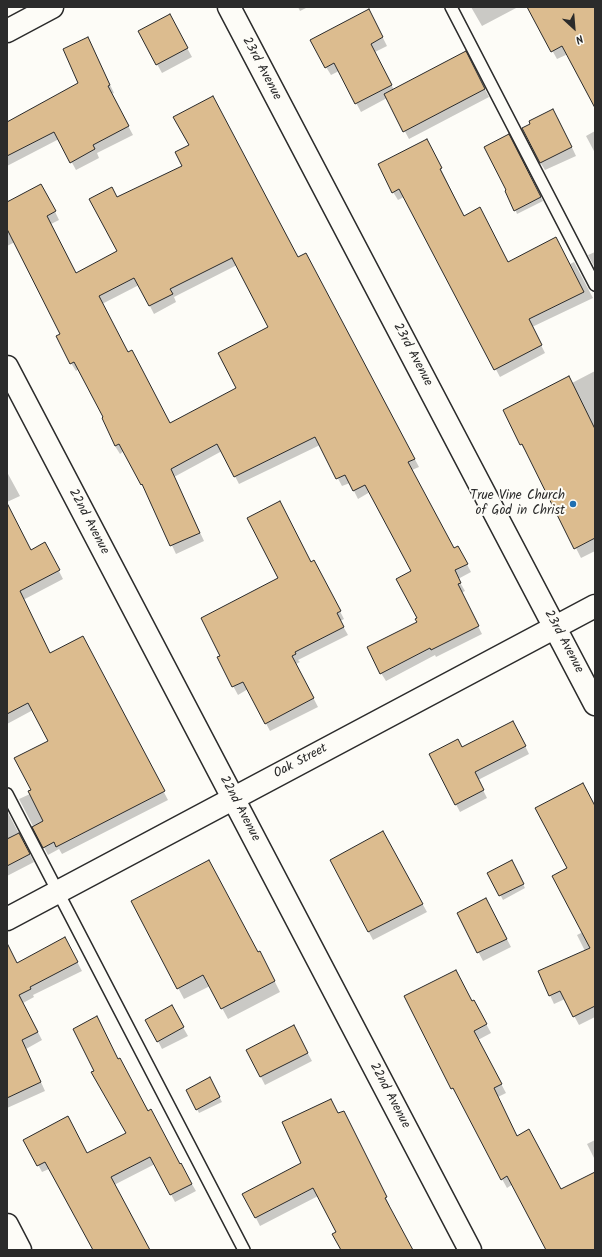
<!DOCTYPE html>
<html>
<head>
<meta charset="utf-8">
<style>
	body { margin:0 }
	#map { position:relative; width:602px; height:1257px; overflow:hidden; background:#fdfcf7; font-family:Kalam,sans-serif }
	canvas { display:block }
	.frame { position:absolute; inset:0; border:8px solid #2b2b2b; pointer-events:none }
	.north { position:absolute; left:554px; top:8px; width:40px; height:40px; -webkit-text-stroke:3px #fdfcf7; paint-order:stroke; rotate:154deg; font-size:11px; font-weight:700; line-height:16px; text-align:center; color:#2b2b2b }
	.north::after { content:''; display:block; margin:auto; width:14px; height:18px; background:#2b2b2b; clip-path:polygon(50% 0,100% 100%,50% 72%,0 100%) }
</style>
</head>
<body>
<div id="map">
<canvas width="602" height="1257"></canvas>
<div class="frame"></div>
<div class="north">N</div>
</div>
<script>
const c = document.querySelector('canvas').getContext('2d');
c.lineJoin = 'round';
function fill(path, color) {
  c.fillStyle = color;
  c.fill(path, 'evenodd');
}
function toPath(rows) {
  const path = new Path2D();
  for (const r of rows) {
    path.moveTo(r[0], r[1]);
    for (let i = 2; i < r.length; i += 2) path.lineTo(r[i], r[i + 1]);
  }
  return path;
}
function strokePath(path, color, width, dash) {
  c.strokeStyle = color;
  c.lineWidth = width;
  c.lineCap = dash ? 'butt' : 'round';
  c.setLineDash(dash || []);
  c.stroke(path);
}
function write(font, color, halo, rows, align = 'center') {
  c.font = font + ' Kalam,sans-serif';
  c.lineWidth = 4;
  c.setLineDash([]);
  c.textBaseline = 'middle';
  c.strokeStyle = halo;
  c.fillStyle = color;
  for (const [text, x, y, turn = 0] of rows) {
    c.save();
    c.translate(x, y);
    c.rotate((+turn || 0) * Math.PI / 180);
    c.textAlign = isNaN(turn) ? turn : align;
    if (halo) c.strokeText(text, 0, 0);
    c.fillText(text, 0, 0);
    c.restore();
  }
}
const shadow = toPath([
	[298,7,308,7,300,11],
	[471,7,518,7,482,26],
	[528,7,595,7,595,95,568,54,557,59],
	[373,18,387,46,375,52,394,90,470,61,489,97,409,139,387,98,361,112,339,71,331,75,326,67],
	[174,24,192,57,162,73,139,32],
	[92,47,114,93,111,94,133,135,97,153,99,158,76,170,59,139,7,166,7,122,80,83],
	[558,118,576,156,545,170,540,162],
	[595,131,595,153,586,136],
	[509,136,543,201,517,214,508,191],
	[431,148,464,217,508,263,556,238,570,264,574,262,593,298,532,327,545,353,500,377,404,197,398,200,393,192],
	[46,193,59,220,51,224,76,274,118,252,117,198,310,262,419,467,412,470,454,549,462,555,471,572,458,579,465,591,461,593,482,634,436,657,435,655,386,681,381,673,418,622,412,571,370,492,358,499,350,483,342,486,320,445,239,484,222,451,174,477,204,541,176,554,147,492,124,451,120,454,115,446,103,419,104,418,79,369,76,371,71,363,62,334,15,242,7,246,7,203],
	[237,265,269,328,237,389,170,424,128,353,102,304,139,285,154,314,176,302,174,297],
	[595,252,595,268,588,255],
	[595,371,595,551,581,558,528,453,527,454,521,444,572,383],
	[7,472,20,496,7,502],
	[7,505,31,551,49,552,63,579,23,600,50,654,87,645,168,800,62,854,59,849,48,855,19,799,30,794,32,790,49,741,33,710,7,724],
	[311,563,318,569,344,619,340,621,348,635,298,660,300,662,296,664,318,707,270,731,248,689,238,695,218,658],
	[517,729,529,754,478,780,487,798,460,812,430,755,462,748],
	[595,807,595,1017,579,1025,565,999,554,1004,539,972,585,951,577,935,583,932,568,869],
	[7,811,34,862,7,876],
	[383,833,427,912,373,940,331,860],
	[511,861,525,888,503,900,489,873],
	[132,902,258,953,266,964,280,992,228,1019,210,986,184,999],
	[491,908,511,947,483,961,458,913],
	[65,939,82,971,33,995,34,997,23,1003,42,1040,26,1049,45,1091,7,1108,7,968],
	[405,997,472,1002,478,1009,491,1033,478,1040,506,1093,498,1097,517,1137,595,1232,595,1250,547,1250,513,1184,507,1188,502,1179,458,1096,452,1088],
	[176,1015,188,1036,162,1049,158,1041],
	[298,1035,312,1061,265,1085,247,1050],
	[118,1060,196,1191,175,1202,155,1164,114,1185,149,1250,94,1250,49,1169,42,1172,25,1140,87,1154,127,1134],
	[210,1079,222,1102,199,1113,197,1109],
	[338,1114,348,1121,390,1206,389,1207,413,1250,342,1250,338,1233,318,1196,260,1226,256,1218,243,1194,302,1164],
	[595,1140,595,1160,587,1144]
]);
const building = toPath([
	[527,7,595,7,595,108,562,46,551,52,527,7],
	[369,9,383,37,371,44,392,85,355,104,334,63,325,68,310,40,369,9],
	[170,14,188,48,156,65,138,31,170,14],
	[88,37,110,85,108,86,129,126,93,145,95,149,70,163,54,132,7,156,7,122,78,83,63,49,88,37],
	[466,51,485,89,403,132,384,94,466,51],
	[213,96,298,257,306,253,415,459,408,462,454,548,458,546,468,564,455,570,461,583,458,584,479,626,431,650,430,648,380,674,367,647,417,622,415,619,417,618,396,579,411,571,365,485,353,491,345,475,336,479,315,437,234,477,217,444,171,469,200,533,170,546,142,484,141,485,119,444,115,446,102,418,103,417,74,362,70,364,56,336,60,334,7,229,7,202,41,184,56,211,47,216,76,273,117,251,89,199,112,187,117,197,182,166,175,152,189,145,173,117,213,96],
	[232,258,268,327,218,353,236,388,170,423,132,350,128,352,99,296,134,278,149,306,173,294,170,289,232,258],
	[553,109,572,147,540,163,522,128,530,124,529,121,553,109],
	[509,134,541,197,514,211,505,191,506,190,484,147,509,134],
	[427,139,442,168,440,169,464,216,480,207,508,262,556,237,584,292,529,319,542,345,494,370,399,189,392,193,378,164,427,139],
	[569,376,595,429,595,538,574,549,522,444,520,445,503,410,569,376],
	[280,501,311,562,314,560,341,611,337,613,344,627,295,652,296,654,292,656,314,698,265,724,243,682,232,687,217,657,220,656,201,618,278,578,247,518,280,501],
	[7,503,31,550,45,542,60,570,20,591,50,653,83,636,165,791,56,847,54,842,43,848,32,827,43,821,28,791,31,790,14,758,48,741,28,703,7,714,7,503],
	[513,721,526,746,475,772,484,790,455,805,429,754,458,739,462,747,513,721],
	[583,783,595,806,595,1006,573,1017,560,991,549,996,538,971,590,948,552,876,567,868,535,808,583,783],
	[383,831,423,904,368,932,330,860,383,831],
	[19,833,30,854,7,866,7,839,19,833],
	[209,860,258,952,260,951,275,981,221,1009,203,975,177,989,131,901,209,860],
	[512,860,524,884,499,896,487,873,512,860],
	[486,898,507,939,477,953,457,913,486,898],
	[65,937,78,962,30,987,31,989,19,995,38,1032,22,1040,41,1082,7,1098,7,943,17,963,65,937],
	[456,970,472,1001,474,1000,487,1024,474,1031,502,1084,494,1088,517,1136,529,1129,561,1189,595,1172,595,1250,546,1250,507,1176,501,1180,453,1088,451,1089,404,996,456,970],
	[172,1005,184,1027,157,1042,145,1020,172,1005],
	[97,1016,118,1059,120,1058,148,1111,151,1109,180,1164,181,1163,192,1184,170,1195,150,1157,111,1177,150,1250,93,1250,45,1162,37,1166,23,1140,68,1116,87,1153,126,1133,91,1072,94,1071,73,1029,97,1016],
	[294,1025,308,1053,260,1077,246,1050,294,1025],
	[210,1077,220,1097,196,1110,186,1090,210,1077],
	[331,1099,338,1113,344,1111,387,1197,385,1198,413,1250,341,1250,332,1234,336,1232,313,1188,255,1218,242,1194,301,1163,282,1122,331,1099]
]);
const lane = toPath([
	[451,7,595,285],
	[7,794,244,1250]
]);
const street = toPath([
	[229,7,595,704],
	[7,31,52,7],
	[7,367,470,1250],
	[7,919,595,606],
	[7,1225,20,1250]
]);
const markers = [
	[573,504,4,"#1f6fb2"]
];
const streetNames = [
	["23rd Avenue",261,69,62],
	["23rd Avenue",412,355,62],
	["22nd Avenue",88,522,62],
	["23rd Avenue",563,642,62],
	["Oak Street",301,762,-28],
	["22nd Avenue",239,809,62],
	["22nd Avenue",389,1096,62]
];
const poiNames = [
	["True Vine Church",565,497],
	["of God in Christ",565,512]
];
fill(shadow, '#0003');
fill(building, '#dcbc8f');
strokePath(building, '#2b2b2b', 1);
strokePath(lane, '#2b2b2b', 14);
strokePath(street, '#2b2b2b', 25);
strokePath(lane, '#fdfcf7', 11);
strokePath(street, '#fdfcf7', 22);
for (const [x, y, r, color] of markers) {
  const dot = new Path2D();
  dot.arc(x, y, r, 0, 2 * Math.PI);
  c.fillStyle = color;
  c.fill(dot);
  strokePath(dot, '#fdfcf7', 1.5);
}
write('13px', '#2b2b2b', '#fdfcf7', streetNames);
write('13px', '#2b2b2b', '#fdfcf7', poiNames, 'right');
</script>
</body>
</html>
